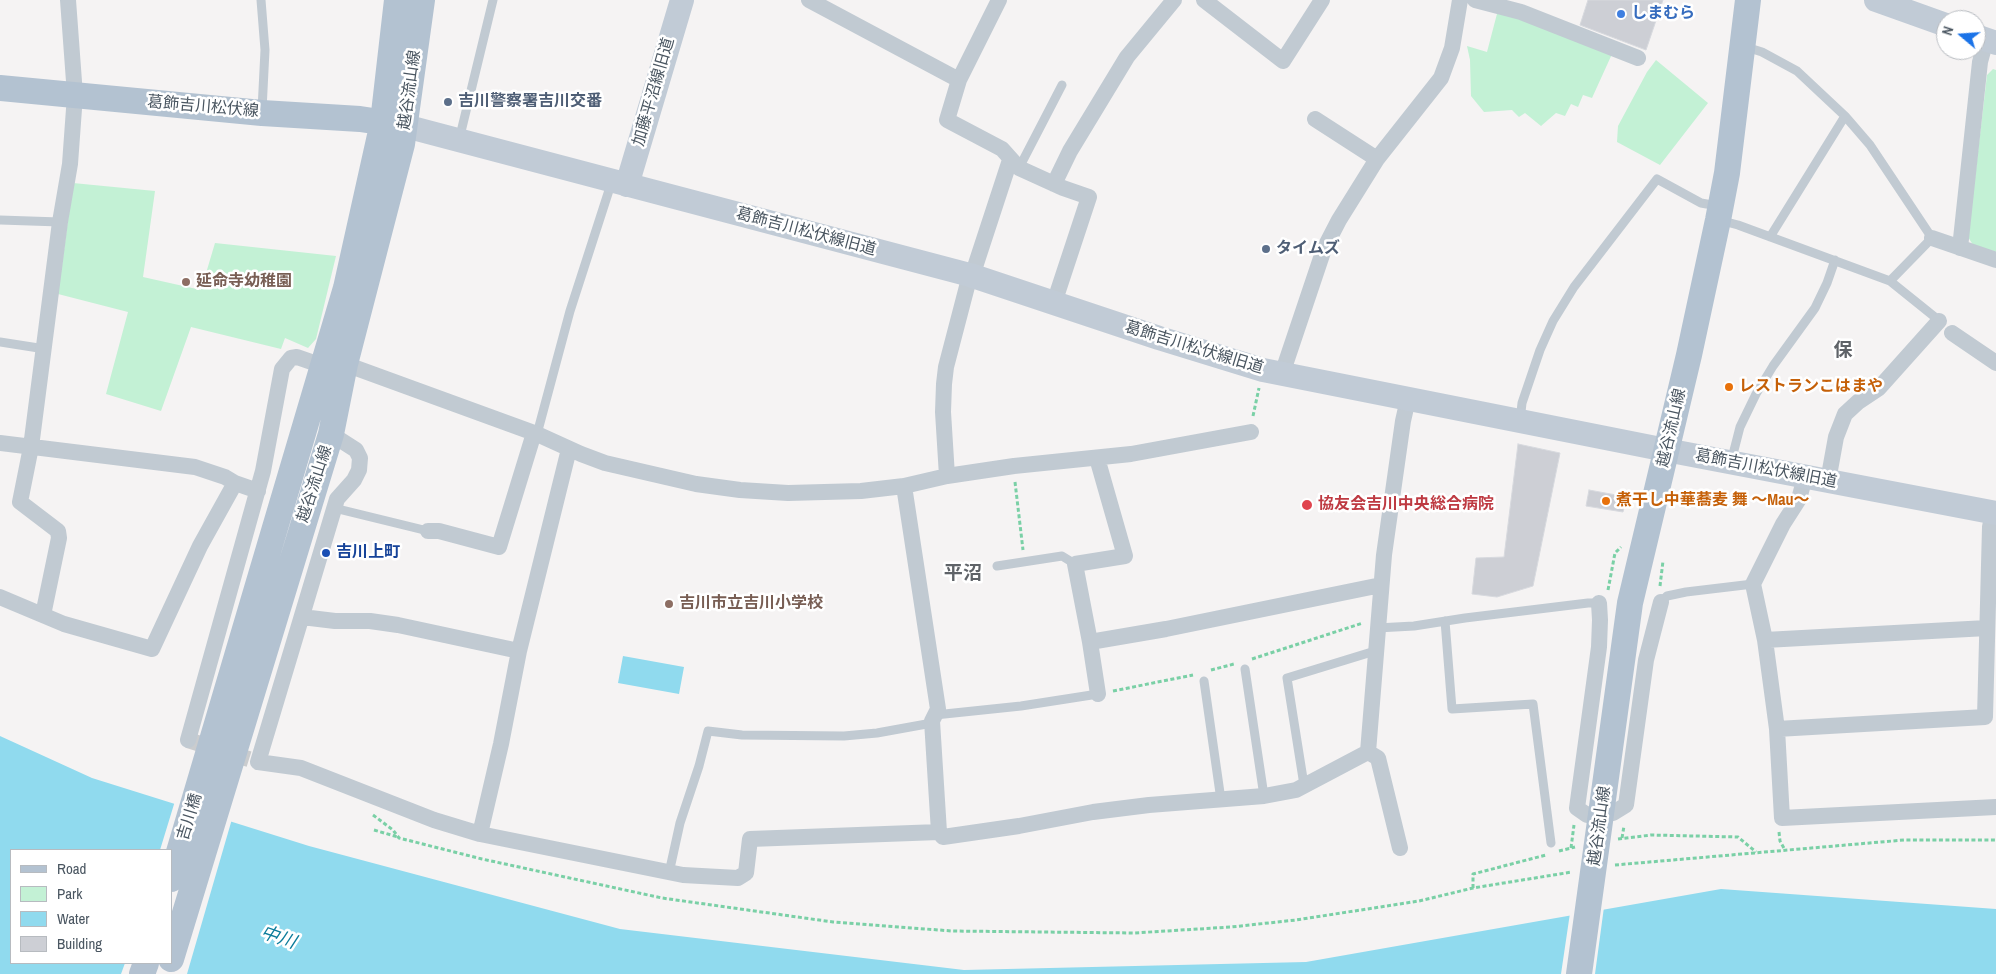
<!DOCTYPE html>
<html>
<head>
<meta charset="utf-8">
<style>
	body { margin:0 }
	#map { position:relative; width:1996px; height:974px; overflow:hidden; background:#f5f3f3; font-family:"Archivo Narrow",sans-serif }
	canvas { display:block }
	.legend { position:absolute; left:10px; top:849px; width:162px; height:115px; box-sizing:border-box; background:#fff; border:1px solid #b7bbc0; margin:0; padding:6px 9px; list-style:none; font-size:15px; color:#4a5661 }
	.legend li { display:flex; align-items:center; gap:10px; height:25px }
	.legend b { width:25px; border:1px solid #b7bbc0 }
	.north { position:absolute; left:1936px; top:10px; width:50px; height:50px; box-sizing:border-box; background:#fff; border:1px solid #b7bbc0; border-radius:50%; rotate:288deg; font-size:14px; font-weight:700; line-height:20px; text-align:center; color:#4a5661 }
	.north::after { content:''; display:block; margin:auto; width:18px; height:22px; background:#1a73e8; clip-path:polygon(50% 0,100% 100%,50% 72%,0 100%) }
</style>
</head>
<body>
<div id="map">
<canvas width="1996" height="974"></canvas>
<ul class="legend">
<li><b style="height:6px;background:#b3c2d1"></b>Road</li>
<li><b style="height:14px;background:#c3f1d5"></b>Park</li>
<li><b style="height:14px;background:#90daee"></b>Water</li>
<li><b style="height:14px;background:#cdcfd5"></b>Building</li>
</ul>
<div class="north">N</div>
</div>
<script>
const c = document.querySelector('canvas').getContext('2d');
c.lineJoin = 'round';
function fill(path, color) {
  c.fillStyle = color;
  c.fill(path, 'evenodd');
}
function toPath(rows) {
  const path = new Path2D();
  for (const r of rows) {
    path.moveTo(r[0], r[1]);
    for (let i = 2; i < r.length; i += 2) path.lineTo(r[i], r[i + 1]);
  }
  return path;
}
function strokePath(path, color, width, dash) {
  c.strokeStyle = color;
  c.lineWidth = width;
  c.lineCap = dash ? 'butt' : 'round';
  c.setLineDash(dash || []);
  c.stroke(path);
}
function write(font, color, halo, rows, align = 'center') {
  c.font = font + ' "Archivo Narrow","Noto Sans JP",sans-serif';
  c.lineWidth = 5;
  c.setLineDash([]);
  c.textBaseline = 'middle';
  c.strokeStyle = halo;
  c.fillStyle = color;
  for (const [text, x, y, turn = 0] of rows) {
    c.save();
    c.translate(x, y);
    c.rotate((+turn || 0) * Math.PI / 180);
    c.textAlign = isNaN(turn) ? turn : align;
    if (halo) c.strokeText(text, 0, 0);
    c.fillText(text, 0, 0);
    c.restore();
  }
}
const green = toPath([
	[1498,10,1612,54,1592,98,1583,95,1578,107,1571,104,1565,116,1556,113,1541,126,1525,113,1519,117,1512,110,1484,112,1471,96,1470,60,1467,46,1487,52],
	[1656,60,1708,103,1660,165,1617,142,1618,126,1647,72],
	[1993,69,1996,70,1996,252,1973,245,1968,237,1987,75],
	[73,183,155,191,143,277,201,290,215,243,336,256,316,339,308,348,285,338,281,349,191,327,161,411,106,394,128,312,58,294]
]);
const water = toPath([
	[623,656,684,667,679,694,618,683],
	[0,736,92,778,309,846,620,929,964,970,1306,962,1721,889,1996,909,1996,974,0,974],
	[11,850,171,850,171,963,11,963]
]);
const pier = toPath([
	[175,801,232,819,187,974,121,974,125,963,171,963,171,850,160,850],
	[1604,907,1595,974,1561,974,1570,913]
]);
const building = toPath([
	[1588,0,1663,0,1646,50,1580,25,1588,0],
	[1518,444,1560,453,1533,586,1497,597,1472,594,1476,558,1504,557,1518,444],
	[1589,490,1627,497,1623,512,1586,506,1589,490]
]);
const streetTunnel = toPath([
	[188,740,258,762]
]);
const path = toPath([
	[1253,416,1259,388],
	[1015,482,1023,550],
	[1660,586,1663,561],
	[1608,590,1615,553,1621,547],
	[1252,659,1363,623],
	[1211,670,1234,664],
	[1113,691,1193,675],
	[373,815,393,830,399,838,482,859,662,898,833,922,952,931,1134,933,1231,927,1296,920,1419,901,1473,888,1572,872],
	[374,830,398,837],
	[1779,832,1780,841,1785,850],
	[1622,838,1624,826],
	[1618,839,1651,835,1738,837,1756,852],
	[1571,848,1574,825],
	[1559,851,1575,847],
	[1615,865,1904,840,1996,840],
	[1473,888,1473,874,1546,855]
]);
const lane = toPath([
	[261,0,265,50,262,110],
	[1746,47,1762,52,1797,71,1845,116,1870,145,1932,238,1890,281],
	[459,140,493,0],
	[1019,168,1062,85],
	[0,220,60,222],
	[1719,220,1738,225,1890,281,1941,322],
	[1770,237,1845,116],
	[0,342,45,349],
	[1520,421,1522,403,1540,350,1553,321,1574,287,1657,179,1701,203,1718,206],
	[537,434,570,311,612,181],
	[1731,462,1740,427,1756,394,1773,366,1815,308,1827,283,1835,260],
	[334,508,428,531],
	[997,566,1062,556,1075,564],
	[1661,602,1667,596,1686,592,1753,584],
	[1445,621,1452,709,1533,704,1551,843],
	[1377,628,1414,626,1465,618,1588,603,1599,603],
	[1245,669,1264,796],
	[1204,681,1221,800],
	[935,715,1021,706,1098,694],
	[1304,785,1287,678,1375,651],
	[669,873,680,823,699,766,708,731,742,735,844,736,877,733,932,723]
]);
const street = toPath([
	[809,0,959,80],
	[999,0,959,80,947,120,1002,149,1019,168,1063,188,1089,197,1054,303],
	[1204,0,1283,61,1322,0],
	[1475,0,1521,12,1638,58],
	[1315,119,1377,159],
	[1054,184,1070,151,1127,57,1174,0],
	[1932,238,1996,260],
	[1960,248,1980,62,1986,40],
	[972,276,1010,160],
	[1952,333,1996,363],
	[345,364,537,434,581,454,605,463,696,484,740,490,788,493,861,491,904,486,947,476,1014,466,1131,454,1251,432],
	[1282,374,1324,249,1339,220,1377,159,1441,78,1452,48,1460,0],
	[331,434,356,450,360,458,359,470,354,480,337,499,258,762,301,768,434,820,480,834,683,875,738,878,746,873,750,839,939,832,943,837,1019,826,1093,812,1149,805,1264,796,1296,790,1368,752,1384,555,1403,421,1408,399],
	[0,443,195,467,225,477,235,483],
	[947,476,943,412,944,384,946,367,970,275],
	[1805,477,1799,499,1783,524,1753,584,1765,640,1777,729,1782,818,1996,807],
	[1828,481,1836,437,1845,414,1858,402,1879,388,1939,321],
	[904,486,938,709,932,721,939,832],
	[428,531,439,531,499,547,534,433],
	[0,597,64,624,152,649,200,546,235,483,258,491],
	[1599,603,1600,620,1599,647,1577,808,1587,815,1613,813,1626,805,1646,660,1661,602],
	[43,615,59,538,58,531,20,502,31,447,60,222,70,164,75,95,68,0],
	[302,617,335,621,370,621,398,625,519,651],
	[1765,640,1987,628],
	[1090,642,1075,564,1125,556,1097,458],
	[1098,694,1090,642,1166,629,1381,585],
	[1777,729,1985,717,1990,527,1993,513],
	[188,740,263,471,282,369,291,358,297,357,323,366],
	[1368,752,1378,758,1400,848],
	[480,834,501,744,519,651,569,449]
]);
const secondary = toPath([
	[1876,0,1946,25],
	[1976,36,1996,43],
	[405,126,970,275,1159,338,1263,370,1666,450,1996,513],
	[627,185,682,0]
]);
const primary = toPath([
	[0,88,262,113,360,119,400,125],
	[171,879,346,288,383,122,397,0],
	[171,959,331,434,345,364,402,144,422,0],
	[142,974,146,963],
	[1579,974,1630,603,1689,355,1718,220,1727,173,1748,0]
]);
const markers = [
	[1621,14,5,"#3f7fe0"],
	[448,102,5,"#5c6f8a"],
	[1266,249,5,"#5c6f8a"],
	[186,282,5,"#8d6e63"],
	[1729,387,5,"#e8710a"],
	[1606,501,5,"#e8710a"],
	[1307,505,6,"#e0444e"],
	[326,553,5,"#1a4fb4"],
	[669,604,5,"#8d6e63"]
];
const shopNames = [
	["しまむら",1631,14]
];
const streetNames = [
	["越谷流山線",410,90,-82],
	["加藤平沼線旧道",654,92,-74],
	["葛飾吉川松伏線",203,107,5],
	["葛飾吉川松伏線旧道",806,232,15],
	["葛飾吉川松伏線旧道",1194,348,17],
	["越谷流山線",1672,428,-77],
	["葛飾吉川松伏線旧道",1766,469,11],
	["越谷流山線",315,484,-72],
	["吉川橋",190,817,-73],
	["越谷流山線",1600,826,-82]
];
const serviceNames = [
	["吉川警察署吉川交番",458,102],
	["タイムズ",1276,249]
];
const educationNames = [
	["延命寺幼稚園",196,282],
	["吉川市立吉川小学校",679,604]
];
const foodNames = [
	["レストランこはまや",1739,387],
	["煮干し中華蕎麦 舞 〜Mau〜",1616,501]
];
const healthNames = [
	["協友会吉川中央総合病院",1318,505]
];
const transitNames = [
	["吉川上町",336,553]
];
const waterNames = [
	["中川",278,938,19]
];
const quarterNames = [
	["保",1843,351],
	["平沼",963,574]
];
fill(green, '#c3f1d5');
fill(water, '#90daee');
fill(pier, '#f5f3f3');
fill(building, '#cdcfd5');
strokePath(building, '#d7d9de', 1);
strokePath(streetTunnel, '#caccce', 16, [16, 8]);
strokePath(path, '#7ad0a6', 3, [4, 2.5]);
strokePath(lane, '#c1cad2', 9);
strokePath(street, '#c1cad2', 16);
strokePath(secondary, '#c1cbd6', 24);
strokePath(primary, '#b3c2d1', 26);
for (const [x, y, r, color] of markers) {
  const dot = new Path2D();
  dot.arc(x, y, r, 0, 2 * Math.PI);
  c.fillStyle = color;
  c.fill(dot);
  strokePath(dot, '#fff', 2);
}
write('bold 16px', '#366cbe', '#fff', shopNames, 'left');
write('16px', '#4a5661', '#fff', streetNames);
write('bold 16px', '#4e5e75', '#fff', serviceNames, 'left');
write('bold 16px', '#785e54', '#fff', educationNames, 'left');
write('bold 16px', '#c56008', '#fff', foodNames, 'left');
write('bold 16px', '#be3a42', '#fff', healthNames, 'left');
write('bold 16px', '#164399', '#fff', transitNames, 'left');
write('italic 18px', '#0c7c9b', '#fff', waterNames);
write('bold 19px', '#5f6368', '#fff', quarterNames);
</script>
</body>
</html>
